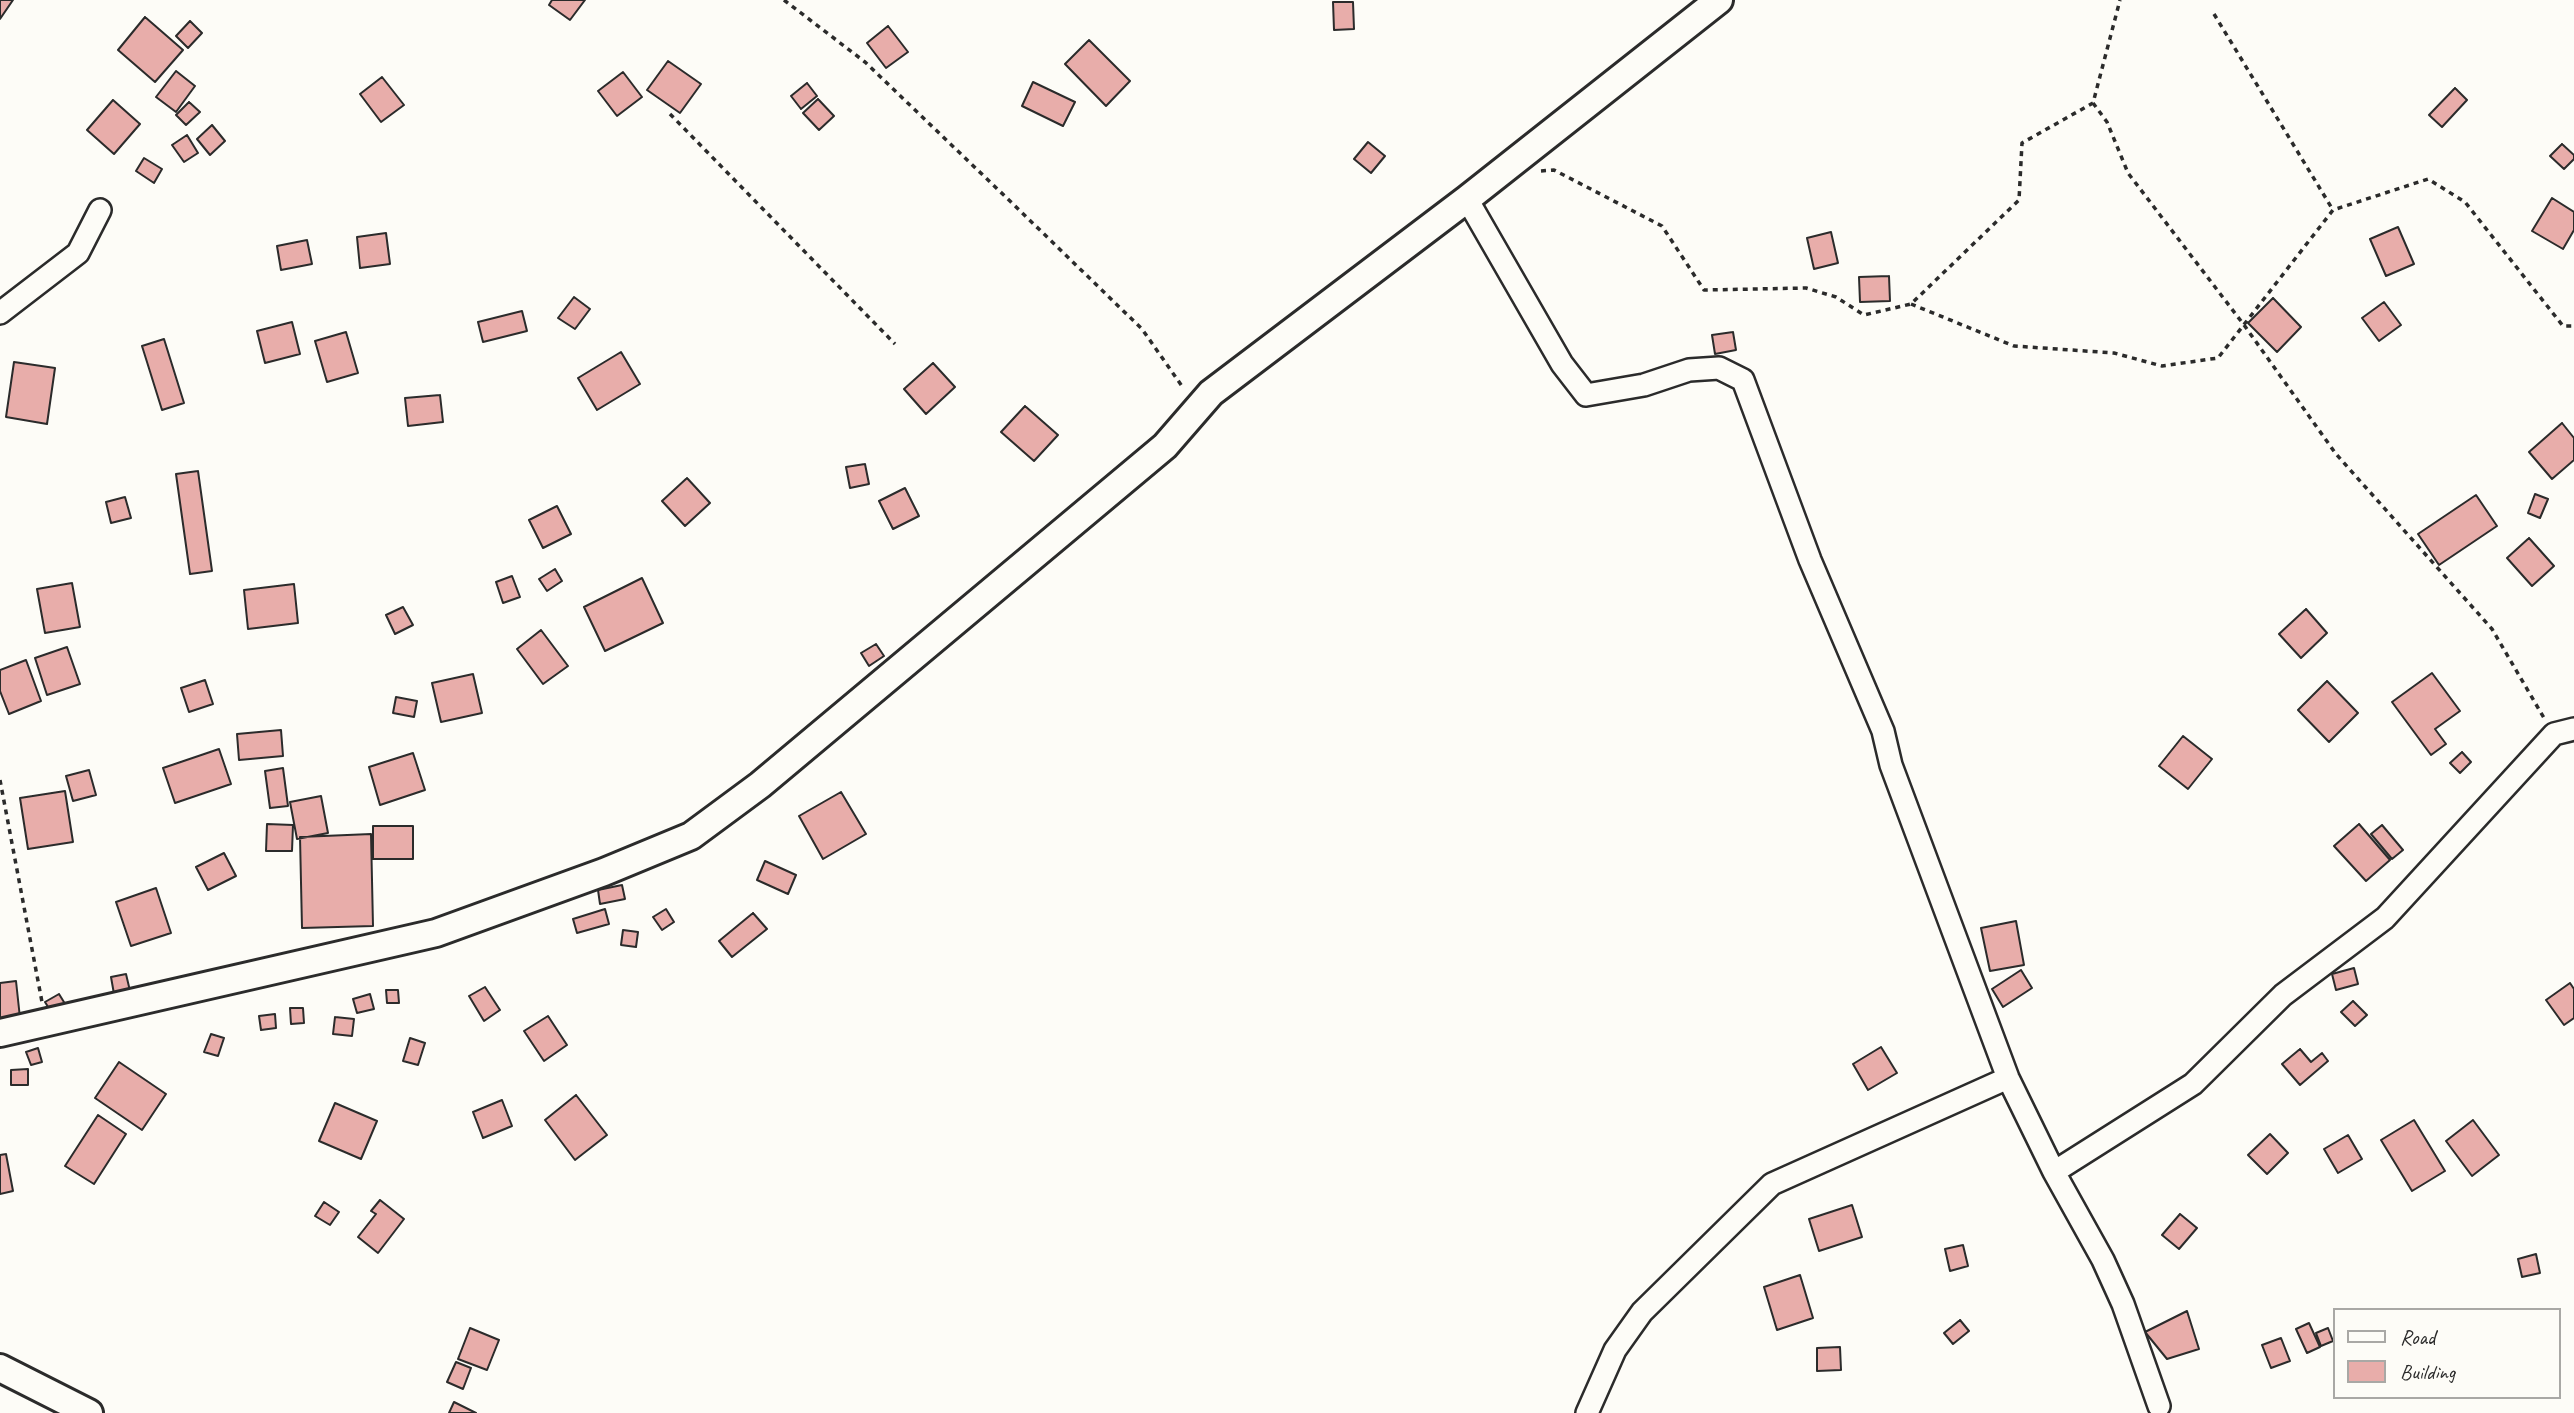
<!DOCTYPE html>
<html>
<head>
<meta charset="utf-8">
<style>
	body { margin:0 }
	#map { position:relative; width:2574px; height:1413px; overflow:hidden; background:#fdfcf7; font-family:Caveat,sans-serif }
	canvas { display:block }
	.legend { position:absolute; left:2333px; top:1308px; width:228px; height:91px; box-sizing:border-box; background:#fdfcf7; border:2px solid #a9a8a5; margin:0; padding:9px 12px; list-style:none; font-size:21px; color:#2b2b2b }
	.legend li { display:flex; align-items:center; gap:14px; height:35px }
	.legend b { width:35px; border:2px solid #a9a8a5 }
</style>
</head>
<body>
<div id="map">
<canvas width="2574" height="1413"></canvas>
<ul class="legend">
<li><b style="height:9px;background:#fdfcf7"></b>Road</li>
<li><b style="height:19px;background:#e8adaa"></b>Building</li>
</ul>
</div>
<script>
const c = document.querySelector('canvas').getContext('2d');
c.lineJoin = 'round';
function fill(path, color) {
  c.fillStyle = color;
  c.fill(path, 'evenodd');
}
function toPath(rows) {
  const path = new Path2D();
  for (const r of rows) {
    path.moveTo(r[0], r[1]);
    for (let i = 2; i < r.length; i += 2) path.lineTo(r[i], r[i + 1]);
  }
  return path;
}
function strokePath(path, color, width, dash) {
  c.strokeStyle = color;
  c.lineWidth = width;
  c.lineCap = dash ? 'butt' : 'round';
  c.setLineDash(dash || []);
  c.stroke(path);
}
const building = toPath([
	[0,0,13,0,0,19,0,0],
	[552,0,585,0,570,20,549,5,552,0],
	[1333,2,1353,2,1354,29,1334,30,1333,2],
	[145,17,183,50,155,82,118,50,145,17],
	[190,21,202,33,188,48,176,36,190,21],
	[888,26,908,52,886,68,867,43,888,26],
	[1089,40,1130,81,1106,106,1065,64,1089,40],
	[668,61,701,84,680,113,647,90,668,61],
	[176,71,195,86,176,112,156,97,176,71],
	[623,72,642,97,617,116,598,91,623,72],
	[382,77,404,105,381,122,360,94,382,77],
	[1033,82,1075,102,1063,126,1022,106,1033,82],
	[807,83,817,96,801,109,791,96,807,83],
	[2455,88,2467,100,2442,127,2429,115,2455,88],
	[818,99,834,116,819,130,803,113,818,99],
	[113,100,140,124,114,154,87,130,113,100],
	[189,102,200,112,186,125,176,115,189,102],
	[212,125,225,141,210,155,197,139,212,125],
	[187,135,198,153,184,162,172,145,187,135],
	[1368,142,1385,156,1371,173,1354,159,1368,142],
	[2562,144,2574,155,2574,159,2564,169,2550,156,2562,144],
	[144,158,162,169,154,183,136,171,144,158],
	[2552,198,2574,212,2574,230,2563,249,2532,231,2552,198],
	[2398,227,2414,264,2386,276,2370,239,2398,227],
	[1831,232,1838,263,1814,269,1807,238,1831,232],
	[386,233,390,264,360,268,357,237,386,233],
	[307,240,312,264,281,270,277,246,307,240],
	[1889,276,1890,301,1860,302,1859,277,1889,276],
	[574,297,590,309,575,329,558,318,574,297],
	[2273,298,2301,327,2277,352,2248,323,2273,298],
	[2384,302,2401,325,2379,341,2362,318,2384,302],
	[522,311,527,331,483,342,478,322,522,311],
	[292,322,300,354,265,363,257,331,292,322],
	[346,332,358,373,327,382,315,341,346,332],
	[1733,332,1736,350,1715,354,1712,335,1733,332],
	[164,339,184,403,162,410,142,346,164,339],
	[621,352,640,384,597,410,578,378,621,352],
	[14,362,55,368,47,424,6,417,14,362],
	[933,363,955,387,926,414,904,389,933,363],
	[440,395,443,422,408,426,405,398,440,395],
	[1025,406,1058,435,1034,461,1001,432,1025,406],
	[2562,423,2574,438,2574,460,2552,479,2529,452,2562,423],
	[865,464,869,484,850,488,846,467,865,464],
	[198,471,212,571,190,574,176,474,198,471],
	[687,478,710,503,685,526,662,501,687,478],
	[905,488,919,516,893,529,879,501,905,488],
	[2535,494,2548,499,2540,518,2528,513,2535,494],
	[2476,495,2497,526,2439,565,2418,534,2476,495],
	[125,497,131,518,111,523,106,502,125,497],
	[557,506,571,534,543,548,529,520,557,506],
	[2529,538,2554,566,2532,586,2507,558,2529,538],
	[555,569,562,581,547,591,539,579,555,569],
	[512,576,520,597,503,603,496,582,512,576],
	[642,578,663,623,605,651,584,607,642,578],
	[72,583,80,627,45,633,37,589,72,583],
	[294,584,298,623,248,629,244,590,294,584],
	[403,607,413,625,395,634,386,615,403,607],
	[2306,609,2327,633,2301,658,2279,634,2306,609],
	[541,630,568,666,543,684,517,649,541,630],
	[876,644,884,656,869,666,861,653,876,644],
	[67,647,80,684,47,695,35,658,67,647],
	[26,660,41,701,9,714,0,691,0,670,26,660],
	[2432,673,2460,711,2435,729,2446,744,2431,755,2392,702,2432,673],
	[473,674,482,713,441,722,432,683,473,674],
	[205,680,213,704,189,712,181,688,205,680],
	[2327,681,2358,713,2329,742,2298,710,2327,681],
	[396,697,417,701,414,717,393,713,396,697],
	[281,730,283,756,239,760,237,734,281,730],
	[2183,736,2212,759,2188,789,2159,766,2183,736],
	[219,749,231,784,175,803,163,768,219,749],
	[2462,752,2471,762,2460,773,2450,763,2462,752],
	[413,753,425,790,380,805,369,767,413,753],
	[283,768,288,806,270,808,265,771,283,768],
	[89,770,96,795,73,801,66,776,89,770],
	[65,791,73,842,28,849,20,798,65,791],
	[841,792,866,834,823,859,799,816,841,792],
	[321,796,328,833,297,839,290,802,321,796],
	[267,824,293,825,292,851,266,851,267,824],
	[2359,824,2390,860,2366,881,2334,846,2359,824],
	[2382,825,2403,850,2392,859,2371,834,2382,825],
	[373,826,413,826,413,859,373,859,373,826],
	[371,834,373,926,302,928,300,837,371,834],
	[224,853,236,876,208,890,196,867,224,853],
	[765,861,796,875,788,894,757,880,765,861],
	[622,885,625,899,600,904,598,890,622,885],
	[156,888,171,933,131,946,116,902,156,888],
	[605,909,609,924,577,933,573,919,605,909],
	[666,909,674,922,662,930,653,917,666,909],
	[753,913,767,929,732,957,719,941,753,913],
	[2016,921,2024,965,1990,971,1981,928,2016,921],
	[623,930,638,932,636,947,621,945,623,930],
	[2354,968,2358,984,2336,990,2332,974,2354,968],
	[2021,970,2032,988,2003,1007,1992,989,2021,970],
	[126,974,130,991,114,994,111,977,126,974],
	[16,981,20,1018,0,1020,0,983,16,981],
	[2570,983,2574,989,2574,1018,2564,1025,2546,1000,2570,983],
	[485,987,500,1010,484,1021,469,996,485,987],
	[386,990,398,990,399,1003,387,1003,386,990],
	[59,994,67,1007,53,1015,45,1002,59,994],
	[370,994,374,1009,357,1013,353,999,370,994],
	[2353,1001,2367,1015,2355,1026,2341,1012,2353,1001],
	[290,1008,303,1008,304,1023,291,1024,290,1008],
	[275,1014,276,1028,261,1030,259,1016,275,1014],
	[548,1016,567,1045,544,1061,524,1031,548,1016],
	[335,1017,354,1019,352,1036,333,1034,335,1017],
	[211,1034,224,1038,218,1056,204,1052,211,1034],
	[410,1038,425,1043,418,1065,403,1061,410,1038],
	[1881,1047,1897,1073,1868,1090,1853,1064,1881,1047],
	[38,1048,42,1062,31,1065,26,1052,38,1048],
	[2300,1049,2311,1062,2322,1053,2328,1061,2300,1085,2282,1064,2300,1049],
	[119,1062,166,1094,142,1130,95,1098,119,1062],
	[28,1069,28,1085,11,1085,11,1070,28,1069],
	[576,1095,607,1135,575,1160,545,1120,576,1095],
	[502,1100,512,1126,483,1138,473,1112,502,1100],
	[335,1103,377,1121,361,1159,319,1141,335,1103],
	[98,1115,126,1134,94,1184,65,1166,98,1115],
	[2414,1120,2445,1171,2412,1191,2381,1140,2414,1120],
	[2473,1120,2499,1155,2472,1176,2446,1141,2473,1120],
	[2270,1134,2288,1153,2267,1174,2248,1155,2270,1134],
	[2348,1135,2362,1159,2338,1173,2324,1149,2348,1135],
	[6,1154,13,1191,0,1194,0,1155,6,1154],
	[380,1200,404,1219,378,1253,358,1237,376,1214,371,1211,380,1200],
	[324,1202,339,1212,330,1225,315,1216,324,1202],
	[1852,1205,1862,1237,1819,1251,1809,1219,1852,1205],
	[2180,1214,2197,1228,2179,1249,2162,1235,2180,1214],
	[1963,1245,1968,1266,1950,1271,1945,1249,1963,1245],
	[2536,1254,2540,1273,2522,1277,2518,1259,2536,1254],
	[1800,1275,1813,1318,1777,1330,1764,1287,1800,1275],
	[2187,1311,2199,1349,2167,1359,2145,1332,2187,1311],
	[1960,1320,1969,1331,1953,1344,1944,1333,1960,1320],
	[2309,1323,2320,1347,2307,1353,2296,1329,2309,1323],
	[470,1328,499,1340,487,1370,458,1359,470,1328],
	[2328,1328,2333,1341,2321,1346,2316,1333,2328,1328],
	[2281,1338,2290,1361,2271,1368,2262,1345,2281,1338],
	[1840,1347,1841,1370,1817,1371,1817,1348,1840,1347],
	[456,1362,471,1368,463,1389,447,1382,456,1362],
	[454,1402,476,1413,449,1413,454,1402]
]);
const path = toPath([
	[784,0,865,62,1012,203,1142,329,1184,389],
	[2214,14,2333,210],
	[2093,103,2107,122,2128,173,2244,325,2336,454,2492,629,2544,718],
	[670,114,895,344],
	[1541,171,1554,170,1662,226,1704,290,1806,288,1836,297,1864,315,1911,304,2019,200,2022,143,2093,103,2120,0],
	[1911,304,2014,346,2114,353,2162,366,2218,358,2333,210,2428,179,2465,202,2563,326,2574,326],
	[0,780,42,1002]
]);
const minor = toPath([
	[1467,199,1562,364,1586,395,1644,385,1689,370,1719,368,1743,380,1810,560,1883,731,1891,765,2008,1078,2054,1172,2103,1260,2123,1304,2159,1406],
	[0,313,78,253,100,210],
	[2054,1172,2193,1084,2283,995,2385,918,2554,734,2574,729],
	[1587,1413,1615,1350,1642,1312,1772,1184,2008,1078]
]);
const tertiary = toPath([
	[0,1033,436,933,604,872,691,836,760,785,1165,446,1211,393,1467,199,1719,0],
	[0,1368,89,1413]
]);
fill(building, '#e8adaa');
strokePath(building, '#2b2b2b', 2);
strokePath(minor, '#2b2b2b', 26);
strokePath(tertiary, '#2b2b2b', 32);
strokePath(path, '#2b2b2b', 3.5, [5, 5]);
strokePath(minor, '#fdfcf7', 21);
strokePath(tertiary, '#fdfcf7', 26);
</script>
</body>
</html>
